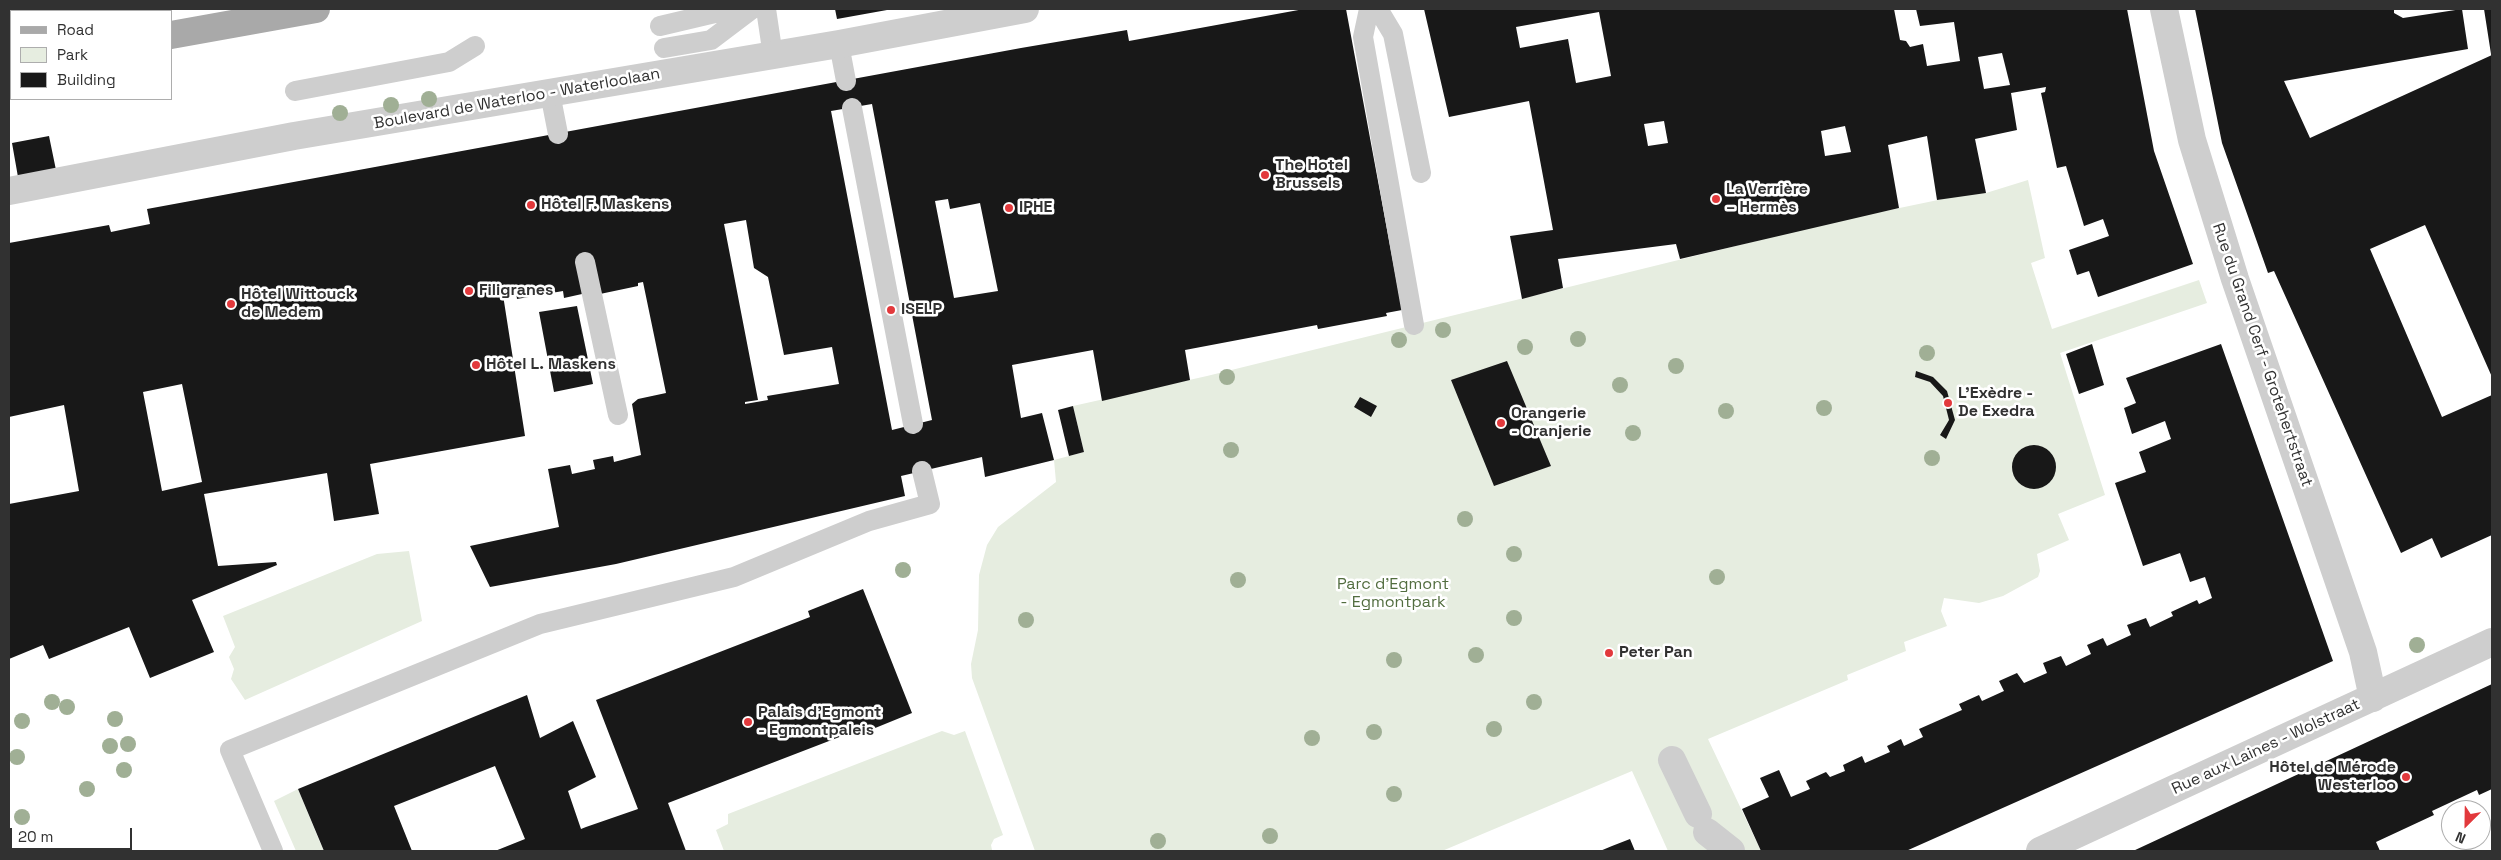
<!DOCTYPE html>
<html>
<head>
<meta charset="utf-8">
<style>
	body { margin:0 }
	#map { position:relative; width:2501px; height:860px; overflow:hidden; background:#fff; font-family:"Space Grotesk",sans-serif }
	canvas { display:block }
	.frame { position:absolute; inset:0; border:10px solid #313131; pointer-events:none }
	.legend { position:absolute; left:10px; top:10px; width:162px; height:90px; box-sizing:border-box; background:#fff; border:1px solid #adadad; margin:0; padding:6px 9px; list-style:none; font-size:15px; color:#313131 }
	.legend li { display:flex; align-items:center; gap:10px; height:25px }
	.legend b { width:25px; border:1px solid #adadad }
	.north { position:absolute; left:2441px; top:800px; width:50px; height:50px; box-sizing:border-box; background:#fff; border:1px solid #adadad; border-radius:50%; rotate:203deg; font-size:14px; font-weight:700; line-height:20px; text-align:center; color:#313131 }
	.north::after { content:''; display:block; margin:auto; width:18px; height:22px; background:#e2393c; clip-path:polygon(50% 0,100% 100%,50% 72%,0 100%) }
	.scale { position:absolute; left:10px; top:828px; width:122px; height:22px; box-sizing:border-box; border:2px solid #313131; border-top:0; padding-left:6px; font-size:15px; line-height:18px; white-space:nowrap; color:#313131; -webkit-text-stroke:4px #fff; paint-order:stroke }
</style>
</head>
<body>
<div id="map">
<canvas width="2501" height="860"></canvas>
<div class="frame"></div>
<ul class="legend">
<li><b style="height:6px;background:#a9a9a9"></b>Road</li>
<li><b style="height:14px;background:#e6ede0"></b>Park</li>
<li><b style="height:14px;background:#181818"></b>Building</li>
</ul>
<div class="north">N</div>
<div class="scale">20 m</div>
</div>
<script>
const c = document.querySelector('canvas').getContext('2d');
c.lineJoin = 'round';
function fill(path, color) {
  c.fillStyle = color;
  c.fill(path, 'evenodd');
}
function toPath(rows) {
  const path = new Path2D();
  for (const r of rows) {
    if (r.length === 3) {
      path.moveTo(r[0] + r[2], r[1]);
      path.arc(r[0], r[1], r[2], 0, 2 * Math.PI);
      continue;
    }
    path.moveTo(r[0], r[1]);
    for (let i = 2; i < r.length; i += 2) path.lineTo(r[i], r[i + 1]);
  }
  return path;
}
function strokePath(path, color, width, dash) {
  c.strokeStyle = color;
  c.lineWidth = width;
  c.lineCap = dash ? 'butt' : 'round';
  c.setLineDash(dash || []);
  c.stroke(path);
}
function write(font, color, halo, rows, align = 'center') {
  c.font = font + ' "Space Grotesk",sans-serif';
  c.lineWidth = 5;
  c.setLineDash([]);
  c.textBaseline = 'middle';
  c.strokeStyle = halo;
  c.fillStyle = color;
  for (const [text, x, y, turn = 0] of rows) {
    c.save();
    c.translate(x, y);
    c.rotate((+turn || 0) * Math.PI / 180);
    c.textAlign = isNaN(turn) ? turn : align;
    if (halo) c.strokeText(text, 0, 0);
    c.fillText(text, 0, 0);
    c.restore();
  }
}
const green = toPath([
	[2028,180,2045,258,2031,263,2052,329,2199,280,2207,303,2060,353,2105,495,2058,514,2069,540,2037,554,2040,571,2038,577,2003,596,1979,603,1944,598,1941,611,1947,626,1904,642,1906,651,1847,675,1848,680,1708,739,1761,851,1668,851,1632,771,1442,851,1035,851,972,678,971,664,978,630,979,575,987,545,998,527,1056,482,1054,460,1084,452,1073,406,1207,376,1837,221,1962,195,1986,193],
	[409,551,422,621,245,700,231,679,234,669,229,657,235,647,223,616,377,554],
	[942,731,954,735,965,731,1003,835,994,839,991,845,992,850,724,851,716,830,728,824,728,814],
	[298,789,319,840,324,851,296,851,274,801]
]);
const building = toPath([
	[835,9,887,9,887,10,837,19],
	[1304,9,1346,9,1402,310,1386,313,1387,316,1318,329,1317,325,1185,350,1190,380,1102,401,1093,350,1012,365,1021,418,1042,413,1054,460,985,477,982,457,901,476,905,496,616,564,490,587,470,546,559,527,548,469,570,465,572,474,595,469,593,460,613,456,614,462,641,455,632,404,638,399,666,393,643,282,638,283,638,286,600,294,582,294,564,298,563,291,517,299,516,292,503,295,525,436,370,464,379,514,334,521,327,473,204,494,218,566,276,562,277,565,192,600,214,652,150,678,129,627,49,659,43,645,9,659,9,504,79,491,64,405,9,417,9,243,109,225,111,232,130,228,150,224,147,209,1021,48,1127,30,1129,41],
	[872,104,932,420,892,430,831,111],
	[948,199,950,209,980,203,998,291,954,298,935,201],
	[746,220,754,268,768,277,784,355,832,347,839,384,767,396,768,400,745,404,745,402,758,400,724,224],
	[182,384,202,482,162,491,143,392],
	[1424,9,1894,9,1900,40,1906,41,1910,47,1923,44,1927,66,1960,61,1954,22,1920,26,1916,9,2127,9,2154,151,2193,264,2098,297,2089,271,2077,275,2069,250,2109,236,2103,219,2084,226,2066,166,2057,168,2041,93,2045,92,2046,87,2011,93,2017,130,1975,139,1986,193,1937,200,1927,136,1888,145,1899,208,1680,259,1676,244,1558,259,1563,288,1522,299,1510,236,1553,230,1529,101,1449,117],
	[1599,12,1611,76,1576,83,1568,39,1520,48,1516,27],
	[2002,53,2010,85,1984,89,1978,57],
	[1664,121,1668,143,1648,146,1644,124],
	[1845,126,1851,152,1825,156,1821,131],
	[2195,9,2394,9,2394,13,2403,18,2462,9,2468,49,2284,81,2310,138,2492,55,2492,377,2425,225,2370,249,2442,417,2492,395,2492,535,2441,558,2432,538,2401,553,2274,271,2268,273,2222,143],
	[2484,9,2492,9,2492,53,2491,54],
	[49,136,56,170,18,177,12,143],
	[577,306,593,384,554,392,539,312],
	[2092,344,2104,385,2079,394,2066,354],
	[2221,344,2333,661,1906,851,1761,851,1742,809,1769,797,1760,778,1779,770,1791,797,1810,789,1806,781,1826,772,1830,777,1845,771,1843,765,1862,756,1865,763,1890,752,1887,746,1901,739,1904,746,1923,737,1919,729,1962,710,1959,704,1979,695,1982,701,2004,691,1999,681,2017,673,2024,683,2047,673,2043,663,2061,656,2066,666,2091,654,2087,645,2103,638,2107,646,2131,635,2127,625,2146,618,2150,627,2173,616,2171,612,2197,600,2199,604,2212,598,2205,577,2190,582,2180,553,2143,566,2115,483,2146,472,2139,452,2171,439,2165,421,2132,434,2124,408,2136,403,2126,378],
	[1507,361,1551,466,1494,486,1451,380],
	[1916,371,1933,377,1947,391,1955,420,1946,439,1940,435,1949,420,1943,396,1930,382,1915,377],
	[1360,397,1377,406,1371,417,1354,407],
	[1073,406,1084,452,1069,456,1058,410],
	[2034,467,22],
	[863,589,912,713,858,735,855,731,668,803,686,851,495,851,525,839,495,766,394,806,412,851,324,851,298,789,527,695,540,738,573,721,596,777,568,791,581,829,586,827,638,809,596,700,810,617,808,611],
	[2492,684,2492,789,2479,795,2477,790,2432,811,2434,815,2376,842,2380,851,2133,851],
	[1630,839,1635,851,1600,851,1612,846]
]);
const service = toPath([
	[766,9,773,56],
	[1369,9,1363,37,1414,325],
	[1378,9,1393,34,1421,173],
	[660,26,732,9],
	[839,44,846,81],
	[664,48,711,40,752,9],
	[295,91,449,62,475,46],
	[550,93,558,134],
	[852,108,913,424],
	[585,262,618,415],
	[273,851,230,750,540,624,734,577,869,521,930,504,922,471]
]);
const pedestrian = toPath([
	[1672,760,1698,814],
	[1707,832,1731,851]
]);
const minor = toPath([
	[2164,9,2192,140,2235,279,2363,652,2373,698],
	[9,191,294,136,839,44,1025,9],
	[2040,851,2492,642]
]);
const primary = toPath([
	[85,11,90,9],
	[171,35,316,9],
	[9,45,11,44]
]);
const trunk = toPath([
	[33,11,48,9],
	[9,16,11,15]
]);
const trees = [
	[429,99],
	[391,105],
	[340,113],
	[1443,330],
	[1578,339],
	[1399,340],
	[1525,347],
	[1927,353],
	[1676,366],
	[1227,377],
	[1620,385],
	[1824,408],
	[1726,411],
	[1633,433],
	[1231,450],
	[1932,458],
	[1465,519],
	[1514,554],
	[903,570],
	[1717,577],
	[1238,580],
	[1514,618],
	[1026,620],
	[2417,645],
	[1476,655],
	[1394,660],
	[52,702],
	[1534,702],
	[67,707],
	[115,719],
	[22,721],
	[1494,729],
	[1374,732],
	[1312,738],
	[128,744],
	[110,746],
	[17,757],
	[124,770],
	[87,789],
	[1394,794],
	[22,817],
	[1270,836],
	[1158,841]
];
const markers = [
	[1265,175,5,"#e2393c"],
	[1716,199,5,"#e2393c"],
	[531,205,5,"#e2393c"],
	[1009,208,5,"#e2393c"],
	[469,291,5,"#e2393c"],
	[231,304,5,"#e2393c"],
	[891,310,5,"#e2393c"],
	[476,365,5,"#e2393c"],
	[1948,403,5,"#e2393c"],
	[1501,423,5,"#e2393c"],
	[1609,653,5,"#e2393c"],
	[748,722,5,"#e2393c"],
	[2406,777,5,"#e2393c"]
];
const streetNames = [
	["Boulevard de Waterloo - Waterloolaan",517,99,-10],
	["Rue du Grand Cerf - Grotehertstraat",2262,355,71],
	["Rue aux Laines - Wolstraat",2266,747,-25]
];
const poiNames = [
	["The Hotel",1275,166],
	["Brussels",1275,184],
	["La Verrière",1726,190],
	["– Hermès",1726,208],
	["Hôtel F. Maskens",541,205],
	["IPHE",1019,208],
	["Filigranes",479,291],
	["Hôtel Wittouck",241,295],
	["de Medem",241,313],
	["ISELP",901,310],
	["Hôtel L. Maskens",486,365],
	["L'Exèdre -",1958,394],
	["De Exedra",1958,412],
	["Orangerie",1511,414],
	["- Oranjerie",1511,432],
	["Peter Pan",1619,653],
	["Palais d'Egmont",758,713],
	["- Egmontpaleis",758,731],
	["Hôtel de Mérode",2396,768,"right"],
	["Westerloo",2396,786,"right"]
];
const parkNames = [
	["Parc d'Egmont",1393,585],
	["- Egmontpark",1393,603]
];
fill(green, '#e6ede0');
fill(building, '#181818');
strokePath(service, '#cecece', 20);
strokePath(pedestrian, '#cecece', 28);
strokePath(minor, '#cecece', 28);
strokePath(primary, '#a9a9a9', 28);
strokePath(trunk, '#a0a0a0', 28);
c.fillStyle = '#a0af95';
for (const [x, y] of trees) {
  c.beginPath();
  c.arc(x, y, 8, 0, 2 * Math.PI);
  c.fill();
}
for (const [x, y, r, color] of markers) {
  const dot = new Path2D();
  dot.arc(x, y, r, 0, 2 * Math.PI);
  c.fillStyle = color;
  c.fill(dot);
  strokePath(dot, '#fff', 2);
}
write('16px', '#313131', '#fff', streetNames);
write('bold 16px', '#313131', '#fff', poiNames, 'left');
write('16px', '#526d3f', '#fff', parkNames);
</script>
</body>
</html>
